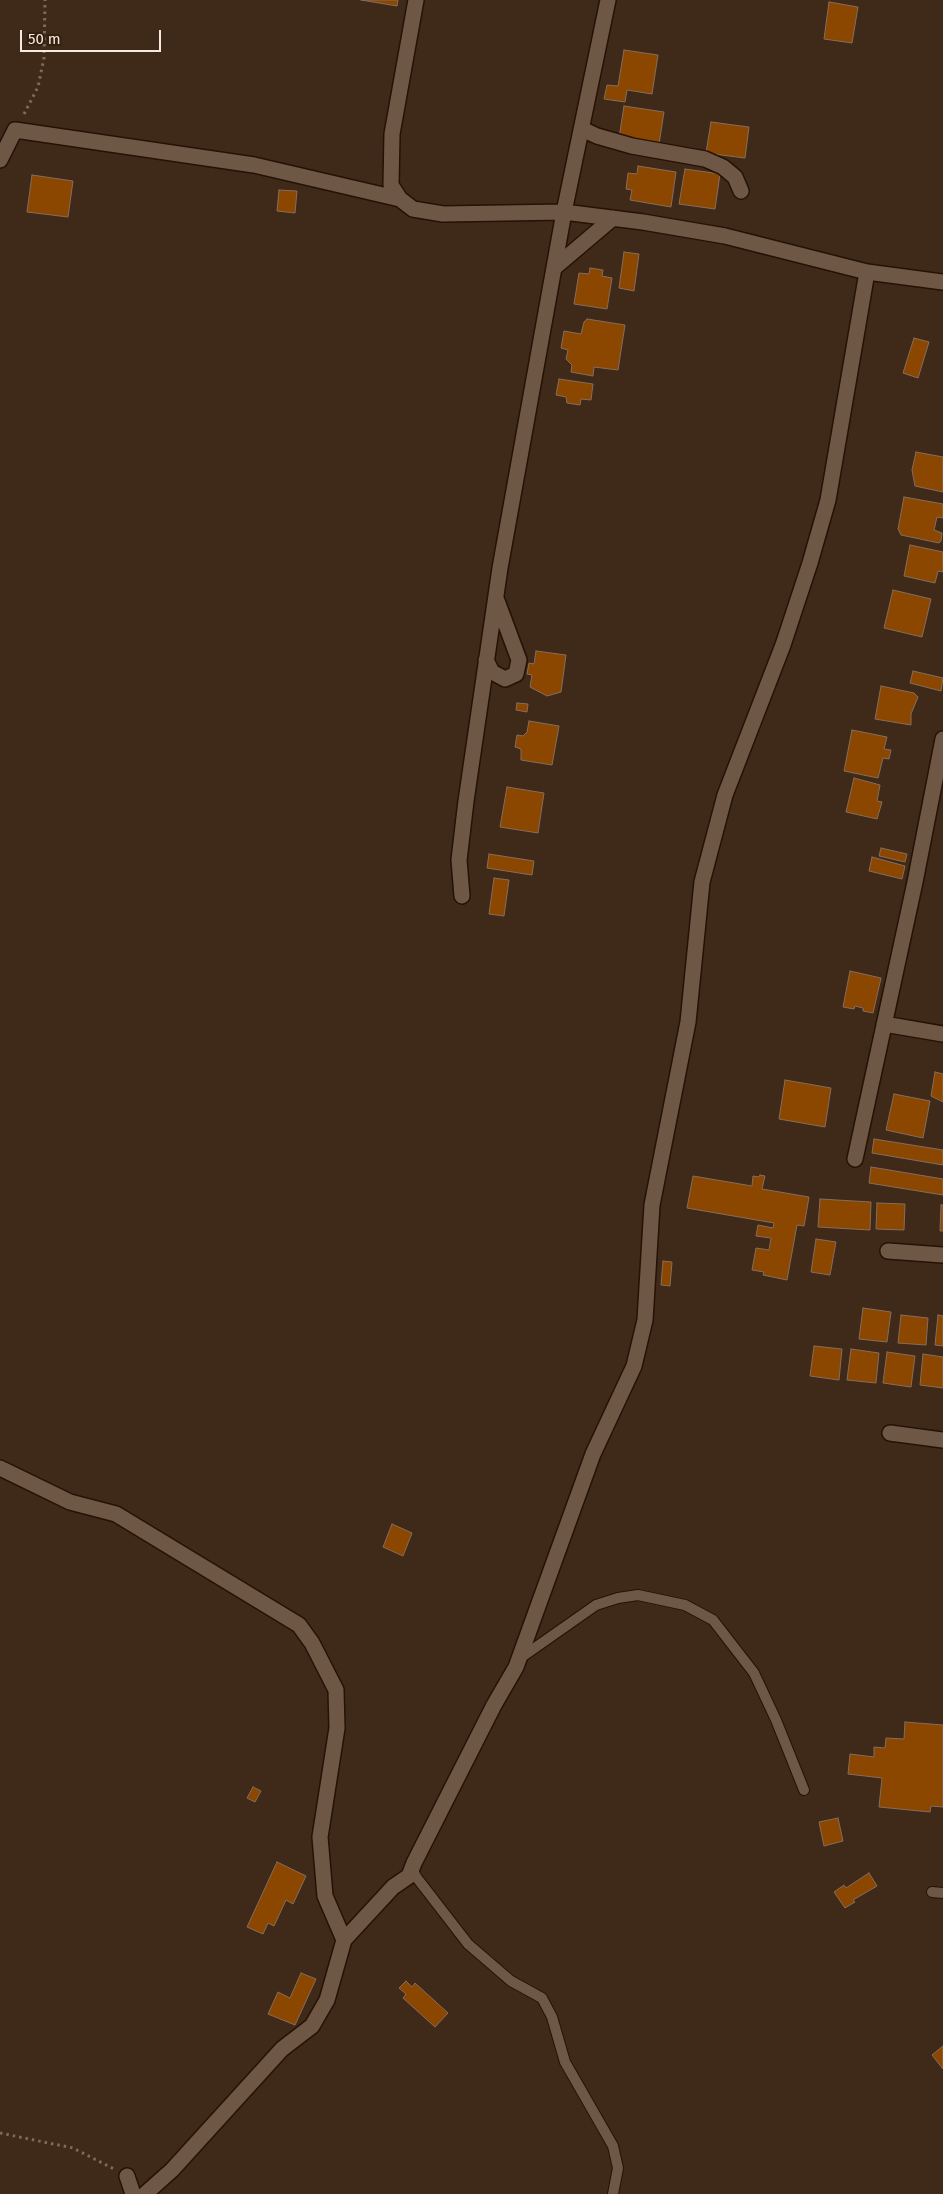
<!DOCTYPE html>
<html>
<head>
<meta charset="utf-8">
<style>
	body { margin:0 }
	#map { position:relative; width:943px; height:2194px; overflow:hidden; background:#3f2a1a; font-family:"Fira Sans",sans-serif }
	canvas { display:block }
	.scale { position:absolute; left:20px; top:30px; width:141px; height:22px; box-sizing:border-box; border:2px solid #f7e9df; border-top:0; padding-left:6px; font-size:15px; line-height:18px; white-space:nowrap; color:#f7e9df; -webkit-text-stroke:4px #352010; paint-order:stroke }
</style>
</head>
<body>
<div id="map">
<canvas width="943" height="2194"></canvas>
<div class="scale">50 m</div>
</div>
<script>
const c = document.querySelector('canvas').getContext('2d');
c.lineJoin = 'round';
function fill(path, color) {
  c.fillStyle = color;
  c.fill(path, 'evenodd');
}
function toPath(rows) {
  const path = new Path2D();
  for (const r of rows) {
    path.moveTo(r[0], r[1]);
    for (let i = 2; i < r.length; i += 2) path.lineTo(r[i], r[i + 1]);
  }
  return path;
}
function strokePath(path, color, width, dash) {
  c.strokeStyle = color;
  c.lineWidth = width;
  c.lineCap = dash ? 'butt' : 'round';
  c.setLineDash(dash || []);
  c.stroke(path);
}
const building = toPath([
	[361,0,398,0,397,6,361,0],
	[829,2,858,7,852,43,824,39,829,2],
	[624,50,658,55,652,94,627,90,625,102,604,99,607,85,618,86,624,50],
	[624,106,664,112,659,144,619,138,624,106],
	[711,122,749,127,745,158,706,153,711,122],
	[638,166,676,172,671,207,630,200,632,190,626,189,628,173,637,174,638,166],
	[685,169,720,174,715,209,679,204,685,169],
	[32,175,73,181,68,217,27,212,32,175],
	[279,190,297,191,295,213,277,211,279,190],
	[624,252,639,254,634,291,619,288,624,252],
	[590,268,603,270,602,276,612,278,607,309,574,304,579,273,589,274,590,268],
	[587,319,625,325,618,370,594,367,593,376,571,372,572,365,566,359,568,350,561,348,564,331,581,334,584,322,587,319],
	[914,338,929,342,918,378,903,373,914,338],
	[559,379,593,384,591,400,581,399,580,405,567,403,566,397,556,395,559,379],
	[916,452,943,457,943,492,915,486,912,470,916,452],
	[904,497,943,504,943,518,937,517,934,530,942,533,941,541,939,543,901,535,898,529,904,497],
	[910,545,943,552,943,572,938,571,935,583,904,576,910,545],
	[893,590,931,599,922,637,884,628,893,590],
	[536,651,566,655,561,692,547,696,530,687,532,675,527,674,529,663,534,664,536,651],
	[913,671,943,678,941,691,910,683,913,671],
	[881,686,914,693,918,697,911,714,911,725,875,719,881,686],
	[517,703,528,704,527,712,516,710,517,703],
	[529,721,559,726,552,765,521,760,521,749,515,747,517,735,523,736,527,732,529,721],
	[852,730,887,737,884,749,891,750,889,759,883,758,878,778,844,771,852,730],
	[854,778,880,785,877,801,882,802,877,819,846,812,854,778],
	[507,787,544,793,538,833,500,827,507,787],
	[881,848,907,854,905,862,879,856,881,848],
	[489,854,534,861,532,875,487,868,489,854],
	[872,857,905,866,902,879,869,871,872,857],
	[494,878,509,880,504,916,489,914,494,878],
	[850,971,881,978,873,1013,863,1011,863,1008,855,1006,854,1009,843,1007,850,971],
	[935,1072,943,1074,943,1102,931,1096,935,1072],
	[785,1080,831,1088,825,1127,779,1119,785,1080],
	[894,1094,930,1101,923,1138,886,1130,894,1094],
	[874,1139,943,1150,943,1165,872,1153,874,1139],
	[871,1167,943,1179,943,1195,869,1183,871,1167],
	[760,1175,765,1176,762,1189,809,1197,804,1226,797,1225,787,1280,763,1275,764,1272,752,1270,756,1248,769,1250,771,1238,756,1236,758,1225,773,1228,774,1223,687,1208,693,1176,752,1186,753,1176,759,1177,760,1175],
	[820,1199,871,1202,870,1230,818,1227,820,1199],
	[877,1203,905,1204,904,1230,876,1229,877,1203],
	[941,1205,943,1205,943,1231,940,1231,941,1205],
	[816,1239,836,1242,830,1275,811,1272,816,1239],
	[663,1261,672,1262,670,1286,661,1285,663,1261],
	[863,1308,891,1312,887,1342,859,1339,863,1308],
	[901,1315,928,1318,926,1345,898,1343,901,1315],
	[938,1315,943,1316,943,1346,935,1345,938,1315],
	[814,1346,842,1349,839,1380,810,1376,814,1346],
	[851,1349,879,1353,876,1383,847,1380,851,1349],
	[887,1352,915,1356,911,1387,883,1383,887,1352],
	[923,1354,943,1357,943,1388,920,1385,923,1354],
	[392,1524,412,1533,403,1556,383,1547,392,1524],
	[905,1722,943,1725,943,1807,931,1806,930,1812,879,1807,882,1778,848,1774,850,1754,874,1757,874,1747,885,1748,886,1738,904,1739,905,1722],
	[253,1787,261,1791,255,1802,247,1798,253,1787],
	[838,1818,843,1841,824,1846,819,1822,838,1818],
	[277,1862,306,1876,293,1904,286,1900,274,1926,268,1923,263,1934,247,1927,277,1862],
	[869,1873,877,1886,853,1900,855,1902,845,1908,834,1892,844,1885,846,1888,869,1873],
	[301,1973,316,1979,295,2025,268,2014,278,1992,290,1998,301,1973],
	[406,1981,412,1987,415,1983,448,2013,435,2027,403,1998,406,1994,399,1988,406,1981],
	[943,2046,943,2069,932,2055,943,2046]
]);
const path = toPath([
	[24,114,38,87,44,58,45,0],
	[0,2133,73,2148,114,2169]
]);
const service = toPath([
	[519,1659,596,1605,618,1598,638,1595,685,1605,713,1620,754,1673,776,1720,804,1790],
	[414,1864,414,1873,417,1878,468,1944,511,1981,542,1998,552,2017,565,2062,613,2146,618,2168,613,2194],
	[932,1892,943,1893]
]);
const minor = toPath([
	[582,129,597,136,632,146,705,159,723,167,735,177,741,191],
	[0,160,15,130,254,165,400,199,413,209,443,214,564,212,643,222,725,236,867,272,943,282],
	[400,199,391,185,392,134,416,0],
	[554,268,613,218],
	[486,660,492,672,505,679,516,674,519,660,496,598],
	[462,896,459,860,466,801,500,568,564,212,608,0],
	[884,1024,943,1034],
	[855,1159,915,882,943,739],
	[888,1251,943,1255],
	[890,1433,943,1440],
	[0,1468,70,1502,116,1514,299,1625,312,1643,336,1690,337,1728,320,1837,325,1896,344,1940],
	[127,2176,133,2194],
	[145,2194,172,2170,282,2049,312,2026,327,2000,344,1940,393,1887,409,1876,414,1863,494,1705,516,1667,593,1454,634,1366,645,1320,652,1205,688,1022,702,882,725,795,783,645,810,563,828,500,867,272]
]);
fill(building, '#8b4700');
strokePath(building, '#866d5c', 1);
strokePath(service, '#251204', 12);
strokePath(minor, '#251204', 18);
strokePath(path, '#7d6a5c', 3, [2.5, 4]);
strokePath(service, '#6f5746', 10);
strokePath(minor, '#6f5746', 15);
</script>
</body>
</html>
